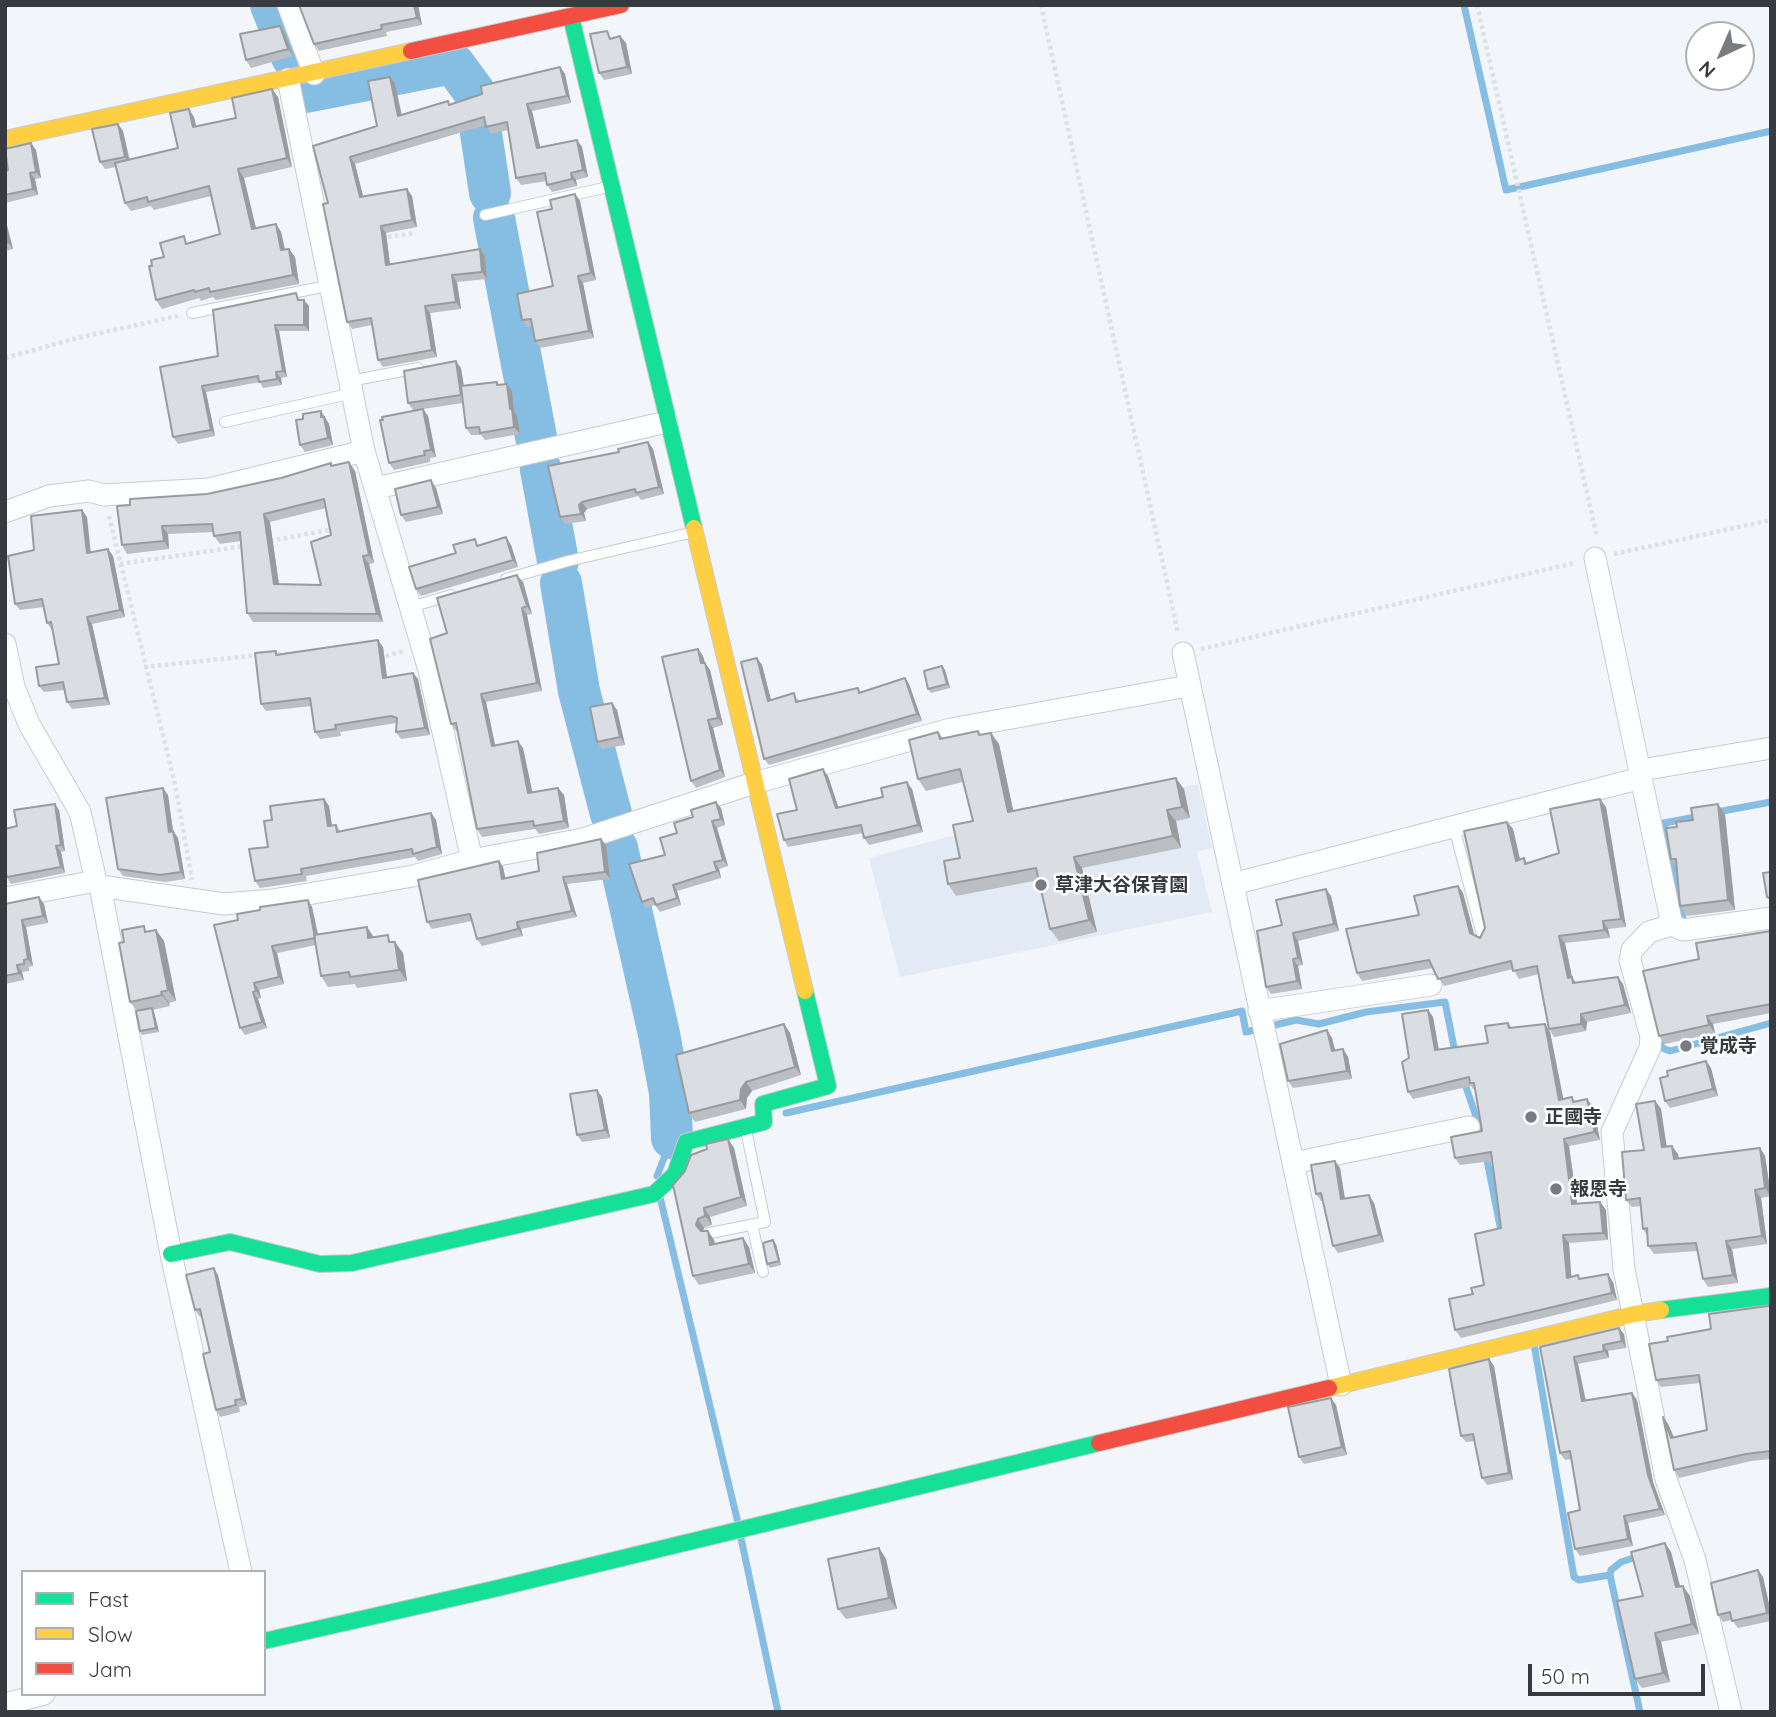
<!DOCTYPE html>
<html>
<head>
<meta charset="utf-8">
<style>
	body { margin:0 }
	#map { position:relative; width:1776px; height:1717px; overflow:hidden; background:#f2f5fa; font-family:Quicksand,sans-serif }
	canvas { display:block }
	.frame { position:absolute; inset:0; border:7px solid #373a3e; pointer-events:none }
	.legend { position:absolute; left:21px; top:1570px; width:245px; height:126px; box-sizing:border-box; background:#fff; border:2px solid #afb0b2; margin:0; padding:9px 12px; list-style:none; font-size:21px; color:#373a3e }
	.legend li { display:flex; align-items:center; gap:14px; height:35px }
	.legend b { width:35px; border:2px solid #afb0b2 }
	.north { position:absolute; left:1685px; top:21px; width:70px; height:70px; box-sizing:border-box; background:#fff; border:2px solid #afb0b2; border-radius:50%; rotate:224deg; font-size:19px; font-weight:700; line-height:28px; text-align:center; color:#373a3e }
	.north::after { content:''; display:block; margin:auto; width:24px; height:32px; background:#787b80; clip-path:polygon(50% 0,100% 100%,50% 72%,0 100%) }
	.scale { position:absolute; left:1528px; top:1664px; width:177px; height:32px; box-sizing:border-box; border:4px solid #373a3e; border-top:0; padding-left:9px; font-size:21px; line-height:24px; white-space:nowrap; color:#373a3e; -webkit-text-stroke:5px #fff; paint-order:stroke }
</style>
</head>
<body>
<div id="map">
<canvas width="1776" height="1717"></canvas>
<div class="frame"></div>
<ul class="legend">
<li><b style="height:9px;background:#16e098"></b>Fast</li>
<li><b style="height:9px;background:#ffcf43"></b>Slow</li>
<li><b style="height:9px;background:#f24e42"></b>Jam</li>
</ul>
<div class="north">N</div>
<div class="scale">50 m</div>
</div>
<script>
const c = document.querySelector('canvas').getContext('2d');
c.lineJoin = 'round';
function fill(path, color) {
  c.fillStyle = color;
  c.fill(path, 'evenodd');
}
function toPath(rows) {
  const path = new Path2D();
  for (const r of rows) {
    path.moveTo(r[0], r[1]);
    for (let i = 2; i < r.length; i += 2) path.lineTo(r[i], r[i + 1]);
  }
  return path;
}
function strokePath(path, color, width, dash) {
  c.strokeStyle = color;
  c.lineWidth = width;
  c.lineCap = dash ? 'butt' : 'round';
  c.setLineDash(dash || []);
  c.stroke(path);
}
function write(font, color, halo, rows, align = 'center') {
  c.font = font + ' Quicksand,"Noto Sans JP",sans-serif';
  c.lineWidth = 5;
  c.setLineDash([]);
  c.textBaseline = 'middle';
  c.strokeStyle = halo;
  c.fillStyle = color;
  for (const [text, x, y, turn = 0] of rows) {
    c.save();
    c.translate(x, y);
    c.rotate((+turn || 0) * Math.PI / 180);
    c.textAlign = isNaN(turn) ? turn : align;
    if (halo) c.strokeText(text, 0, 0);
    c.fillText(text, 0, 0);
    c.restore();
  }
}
const built = toPath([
	[1198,784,1212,848,1197,852,1212,912,900,977,869,858,993,825]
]);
const stream = toPath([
	[1464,5,1506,190,1771,131],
	[1717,812,1771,802],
	[1681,925,1683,919,1664,823,1701,816],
	[1659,1035,1662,1048,1670,1051,1771,1023],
	[1463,1078,1484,1140],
	[786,1113,1242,1011,1246,1032,1296,1020,1319,1024,1366,1012,1445,1002,1456,1057],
	[1486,1155,1502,1236],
	[657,1176,672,1138,678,1136],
	[660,1197,738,1523],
	[1534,1344,1574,1577,1579,1580,1610,1575,1640,1712],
	[741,1538,778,1712],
	[1610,1575,1611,1570,1621,1562,1639,1556]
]);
const river = toPath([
	[271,5,292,57],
	[306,92,453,63,475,93,490,193],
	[494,218,536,437],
	[541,470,558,561],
	[561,583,579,691,611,814],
	[617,848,659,1034,670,1093,672,1138]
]);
const path = toPath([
	[1041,5,1178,633],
	[1477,5,1597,537],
	[381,238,415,233],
	[5,358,77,338,178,316],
	[109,516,175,784,192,880],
	[270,541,334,529],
	[1614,554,1771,520],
	[120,564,244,546],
	[1201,649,1575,563],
	[271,654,297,654],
	[379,658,404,651],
	[144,667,259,655]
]);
const lane = toPath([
	[485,215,608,187],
	[192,313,332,285],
	[350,381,418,368],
	[225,422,353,393],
	[506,579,568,561,694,532],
	[411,607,451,595],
	[1454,827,1483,938],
	[752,1225,763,1272],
	[710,1233,765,1222,746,1130]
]);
const street = toPath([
	[288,5,314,74],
	[288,79,364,451,429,670,472,860],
	[376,488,667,422],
	[5,512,49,496,89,491,104,495,209,489,364,451],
	[1595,558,1672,925],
	[5,644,14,687,29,724,80,812,96,881],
	[1183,653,1341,1385],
	[1641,770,1771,748],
	[1233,884,1641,778],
	[100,886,171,1254,241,1572],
	[5,898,96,881,100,886,224,904,273,900,413,876,472,860,583,839,754,783,951,729,1188,686],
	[1259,1011,1431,985],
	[1293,1163,1469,1127],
	[5,1704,44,1694],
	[1731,1712,1695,1560,1666,1479,1624,1269,1612,1132,1650,1048,1651,1037,1630,960,1632,950,1649,932,1672,925,1683,930,1771,918]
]);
const fast = toPath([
	[571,17,694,528],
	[171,1254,230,1242,320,1264,352,1263,654,1194,675,1174,686,1142,764,1122,763,1104,828,1086,805,991],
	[1661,1310,1771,1296],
	[264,1641,494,1589,1099,1443]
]);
const slow = toPath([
	[5,139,411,51],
	[694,528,805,991],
	[1329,1388,1634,1314,1661,1310]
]);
const jam = toPath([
	[411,51,621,5],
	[1099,1443,1329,1388]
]);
const wall = toPath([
	[418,5,422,25,386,32,387,36,319,51,314,44],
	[280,26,285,34,293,56,251,68,246,60],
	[620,36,626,43,632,74,604,80,599,73,613,38],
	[560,67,565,74,571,103,532,111,540,147,577,140,582,147,588,177,576,180,577,186,552,192,547,185,547,181,521,185,516,178,508,130,491,134,486,125,355,164,363,196,412,196,417,227,386,233,390,264,480,249,485,256,487,279,457,282,461,309,430,313,437,357,383,367,378,360,372,325,352,329,347,322,328,203,313,146,377,126,395,84,402,115,451,105],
	[278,97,292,167,244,178,256,228,276,224,281,232,285,249,295,257,299,284,216,300,213,297,201,301,199,298,162,309,156,300,152,266,164,257,188,243,220,234,211,196,154,210,151,206,131,211,125,203,116,167,105,169,100,162,118,124,123,131,130,160,178,148,194,117,196,126,236,118],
	[31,143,36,150,41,178,35,179,38,195,5,203,5,171,8,170],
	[575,194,580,201,596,280,583,283,594,338,540,348,535,341,532,327,527,327,522,320,553,286,552,209],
	[5,218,13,249,5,251],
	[301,300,309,306,309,331,279,331,287,377,281,378,282,385,263,388,260,382,206,392,215,436,178,444,173,437,218,356],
	[461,368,464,385,499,385,512,391,514,411,517,416,520,434,485,440,481,435,471,435,466,428,463,403,423,409,428,416,436,457,430,458,430,462,394,470,389,463,413,410,408,403],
	[321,411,329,424,333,445,305,452,300,445,303,419],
	[648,442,653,449,664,494,641,500,638,496,587,509,584,513,586,521,565,524,560,517,619,452],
	[331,463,333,466,355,471,374,563,369,564,383,622,253,622,247,613,241,541,220,544,214,536,213,532,168,534,169,549,127,554,122,545,130,505,207,494,281,478],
	[326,508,331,535,321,585,279,584,270,522],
	[436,488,443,514,406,522,401,515],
	[82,510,87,517,91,552,113,556,125,617,92,624,110,705,72,709,67,702,64,690,44,692,39,686,59,664,52,630,47,623,44,607,20,610,15,604,34,550],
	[479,545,511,545,518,567,421,596,416,589],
	[523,582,532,614,527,615,542,691,486,702,495,745,523,748,532,792,558,788,564,795,569,828,539,834,535,829,482,837,477,829,458,731,456,731,451,724,447,633],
	[383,647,387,677,413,673,418,679,430,735,401,739,396,732,396,723,340,732,341,736,320,739,315,732,311,706,266,711,261,704,276,651,278,655],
	[698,649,703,656,705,663,710,670,723,725,713,728,725,777,696,788,691,781],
	[757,658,762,665,771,700,798,699,799,701,858,688,861,692,905,678,909,684,922,721,769,765,764,759],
	[942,666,945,670,950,688,931,693,928,689],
	[612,703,617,710,625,745,602,749,597,742],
	[978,731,981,735,999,744,1013,811,1184,789,1190,818,1176,821,1181,848,1082,868,1097,932,1059,941,1050,929,1039,880,956,896,948,884,960,858,973,821,963,782,926,791,918,779,938,732,943,738],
	[828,776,838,807,912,789,923,832,869,845,864,838,863,833,788,847,784,840,797,810],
	[168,795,173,831,178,838,185,879,165,882,123,876,118,869],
	[324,799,329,806,332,825,336,825,340,831,431,813,436,820,442,854,418,861,415,857,306,876,307,881,260,888,255,881,268,847,272,820],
	[1600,799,1606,807,1626,927,1608,929,1610,938,1565,943,1572,977,1576,983,1623,984,1631,1013,1587,1022,1586,1031,1554,1037,1549,1029,1539,974,1519,979,1513,969,1444,986,1433,968,1362,981,1357,973,1419,915,1458,886,1463,893,1474,935,1480,938,1485,928,1507,822,1513,829,1520,860,1524,858,1527,863,1559,853],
	[1718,804,1725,814,1735,910,1687,916,1680,906,1677,867,1671,859,1677,827,1693,820],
	[721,808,725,825,717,828,728,866,719,869,721,878,677,891,681,905,660,912,655,905,646,908,642,902,665,855],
	[59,810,65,851,61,852,65,873,11,884,7,877,17,826],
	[601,839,606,845,610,879,567,884,577,917,521,929,523,936,482,946,477,939,472,921,432,929,427,922,499,861,503,867,505,878,539,871],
	[1331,896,1339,931,1298,941,1303,965,1298,966,1302,989,1271,994,1266,987,1282,925],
	[39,897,44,904,48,923,26,927,33,966,29,967,29,971,22,972,24,980,5,984,5,904],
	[312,907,318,934,367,927,374,937,393,942,403,953,407,981,357,988,355,984,328,987,321,976,316,945,277,953,284,984,259,990,261,998,258,999,267,1028,245,1035,240,1028,214,925],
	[156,930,164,941,176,1001,169,1003,170,1006,153,1010,154,1012,159,1032,142,1035,140,1031,137,1011,130,1002,124,942,148,932],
	[1771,931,1771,1013,1713,1024,1715,1033,1665,1044,1659,1036,1699,959],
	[1428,1010,1433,1017,1439,1050,1488,1043,1508,1023,1512,1028,1550,1032,1563,1099,1572,1097,1576,1102,1587,1099,1593,1107,1600,1140,1569,1146,1577,1203,1600,1202,1606,1210,1608,1240,1569,1243,1571,1277,1578,1275,1580,1279,1613,1282,1617,1300,1461,1338,1455,1330,1473,1294,1484,1285,1501,1228,1492,1161,1460,1165,1455,1158,1482,1131,1475,1091,1471,1086,1413,1099,1408,1092,1409,1058],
	[784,1024,790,1033,801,1075,752,1091,747,1098,746,1109,695,1122,689,1113],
	[1332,1038,1335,1051,1343,1049,1348,1057,1352,1079,1293,1088,1288,1081],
	[1706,1061,1711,1068,1718,1096,1670,1108,1665,1101,1668,1076],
	[602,1097,610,1138,582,1142,577,1135],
	[1655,1101,1661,1109,1666,1147,1678,1154,1679,1159,1760,1148,1765,1156,1771,1196,1761,1198,1767,1244,1732,1249,1738,1283,1708,1287,1703,1279,1697,1251,1654,1254,1648,1246,1647,1235,1643,1229,1641,1206,1632,1207,1626,1200,1644,1150],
	[728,1139,734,1148,747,1206,710,1217,712,1225,704,1228,703,1231,708,1231,714,1240,715,1244,749,1247,755,1273,699,1285,693,1276,673,1185,707,1149],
	[1335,1161,1340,1168,1345,1199,1374,1203,1384,1242,1338,1253,1333,1246,1323,1201,1321,1201,1316,1194],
	[776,1244,781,1265,770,1268,767,1264],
	[218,1275,247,1405,239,1407,240,1412,220,1417,216,1410,210,1352,202,1316,200,1317,195,1310],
	[1771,1304,1771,1459,1751,1461,1679,1478,1674,1470,1663,1417,1668,1424,1674,1437,1707,1430,1700,1383,1661,1387,1656,1380,1668,1341,1711,1329,1768,1306],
	[1624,1334,1626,1348,1608,1351,1609,1358,1578,1364,1586,1400,1632,1393,1637,1400,1653,1482,1665,1515,1628,1523,1633,1546,1580,1556,1575,1549,1580,1510,1571,1459,1565,1460,1560,1453,1540,1347],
	[1489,1359,1494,1366,1513,1480,1487,1485,1482,1478,1475,1441,1466,1442,1461,1436],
	[1336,1405,1347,1455,1304,1464,1299,1457],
	[879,1548,886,1559,897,1609,846,1619,838,1609],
	[1671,1552,1680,1587,1690,1596,1699,1634,1661,1642,1670,1682,1642,1688,1635,1679,1643,1596],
	[1758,1570,1763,1577,1771,1613,1771,1621,1738,1628,1732,1620,1723,1622,1718,1615]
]);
const shadedWall = toPath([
	[414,5,418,5,422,25,417,18],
	[280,26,285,34,293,56,288,49],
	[620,36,626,43,632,74,627,67],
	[560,67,565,74,571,103,567,96],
	[390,77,395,84,403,123,398,116],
	[272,89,278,97,292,167,287,158],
	[527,104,532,111,542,155,537,148],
	[189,109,194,117,198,136,193,127],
	[118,124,123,131,130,164,125,157],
	[577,140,582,147,588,177,583,170],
	[31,143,36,150,41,178,36,172],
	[350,157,355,164,365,204,360,197],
	[238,169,244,178,258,237,252,229],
	[30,173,35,179,38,195,33,189],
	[571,173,576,180,577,186,572,179],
	[407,189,412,196,417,227,412,220],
	[575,194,580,201,596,280,591,273],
	[5,218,13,249,8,242,5,230],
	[276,224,281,232,287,259,281,250],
	[381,226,386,233,391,272,386,265],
	[289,249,295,257,299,284,293,275],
	[480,249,485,256,487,279,482,272],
	[452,275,457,282,461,309,456,302],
	[578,276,583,283,594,338,589,331],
	[304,300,309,306,309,331,304,325],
	[425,306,430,313,437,357,432,350],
	[275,325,279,331,287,377,283,371],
	[456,361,461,368,466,403,461,395],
	[276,372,281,378,282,385,277,379],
	[507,384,512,391,514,411,517,416,520,434,514,427,510,409],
	[202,386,206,392,215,436,211,430],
	[423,409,428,416,436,457,431,450],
	[321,411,329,424,333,445,328,438],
	[648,442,653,449,664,494,659,487],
	[349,462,355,471,374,563,369,555],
	[431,480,436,488,443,514,438,507],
	[582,502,587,509,584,513,586,521,581,514,579,505],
	[82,510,87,517,91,560,87,553],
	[264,514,270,522,280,592,274,584],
	[162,526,168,534,169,549,164,541],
	[506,537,511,545,518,567,513,560],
	[108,549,113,556,125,617,120,610],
	[363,556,369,564,383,622,377,614],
	[517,575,523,582,532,614,527,606],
	[522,608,527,615,542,691,537,683],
	[87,617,92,624,110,705,105,698],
	[378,640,383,647,388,685,383,678],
	[698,649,703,656,707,671,701,663],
	[757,658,762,665,773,708,768,701],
	[705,663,710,670,723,725,718,718],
	[942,666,945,670,950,688,947,684],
	[413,673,418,679,430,735,425,728],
	[905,678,909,684,922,721,917,714],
	[481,694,486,702,497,754,492,746],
	[612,703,617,710,625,745,620,737],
	[708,720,713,728,725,777,720,770],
	[991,733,999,744,1016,823,1008,812],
	[518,741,523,748,534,800,528,793],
	[823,769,828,776,841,815,836,808],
	[1176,778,1184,789,1190,818,1182,807],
	[907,782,912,789,923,832,918,825],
	[163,788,168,795,173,831,178,838,185,879,181,872,169,832],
	[558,788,564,795,569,828,564,821],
	[324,799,329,806,333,833,328,826],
	[1600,799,1606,807,1626,927,1621,919],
	[716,802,721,808,725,825,721,819],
	[55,804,59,810,65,851,61,845],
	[1718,804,1725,814,1735,910,1728,900],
	[1167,810,1176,821,1181,848,1173,836],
	[431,813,436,820,442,854,437,847],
	[712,821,717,828,728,866,723,860],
	[1507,822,1513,829,1522,868,1516,861],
	[601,839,606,845,610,879,605,872],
	[56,846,61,852,65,873,61,867],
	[1074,857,1082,868,1097,932,1089,920],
	[499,861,503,867,507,885,502,879],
	[714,862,719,869,721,878,717,871],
	[563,877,567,884,577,917,572,911],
	[673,885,677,891,681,905,677,898],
	[1458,886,1463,893,1476,941,1470,933],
	[1326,889,1331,896,1339,931,1334,924],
	[39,897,44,904,48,923,43,916],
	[308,900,312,907,320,945,315,938],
	[22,920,26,927,33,966,28,959],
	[1603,921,1608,929,1610,938,1604,930],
	[517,922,521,929,523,936,518,929],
	[367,927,374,938,368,938],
	[156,930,164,941,176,1001,168,990],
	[1293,933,1298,941,1303,965,1298,958],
	[1559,936,1565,943,1573,982,1572,977,1577,985,1578,990,1568,978],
	[395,942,403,953,407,981,399,970],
	[272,946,277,953,284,984,279,977],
	[1293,959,1298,966,1302,989,1297,981],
	[17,965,22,972,24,980,19,973],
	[1618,977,1623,984,1631,1013,1625,1005],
	[254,983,259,990,261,998,256,991],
	[161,992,169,1003,170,1006,162,995],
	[253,992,258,999,267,1028,262,1022],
	[152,1008,154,1012,159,1032,156,1028],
	[1428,1010,1433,1017,1440,1058,1435,1050],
	[1581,1014,1587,1022,1586,1031,1581,1024],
	[1707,1016,1713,1024,1715,1033,1709,1025],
	[784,1024,790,1033,801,1075,795,1067],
	[1545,1024,1550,1032,1565,1107,1559,1100],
	[1327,1030,1332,1038,1337,1058,1332,1051],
	[1343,1049,1348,1057,1352,1079,1347,1071],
	[1706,1061,1711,1068,1718,1096,1713,1089],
	[746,1082,752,1091,747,1098,746,1109,740,1100,741,1089],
	[597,1090,602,1097,610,1138,605,1130],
	[1587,1099,1593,1107,1600,1140,1594,1132],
	[1655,1101,1661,1109,1668,1155,1662,1147],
	[728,1139,734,1148,747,1206,741,1197],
	[1564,1139,1569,1146,1578,1211,1572,1204],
	[1672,1146,1678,1154,1680,1167,1674,1159],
	[1760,1148,1765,1156,1771,1196,1765,1188],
	[1335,1161,1340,1168,1346,1206,1341,1199],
	[1755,1190,1761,1198,1767,1244,1762,1236],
	[1369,1195,1374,1203,1384,1242,1379,1235],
	[1600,1202,1606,1210,1608,1240,1603,1233],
	[704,1208,710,1217,712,1225,705,1216],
	[698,1219,704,1228,702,1234,696,1225],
	[708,1231,714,1240,717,1254,710,1245],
	[1563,1235,1569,1243,1572,1286,1567,1278],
	[743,1238,749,1247,755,1273,749,1264],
	[773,1240,776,1244,781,1265,779,1261],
	[1726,1241,1732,1249,1738,1283,1733,1275],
	[214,1268,218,1275,247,1405,242,1399],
	[1608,1274,1613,1282,1617,1300,1612,1293],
	[1619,1328,1624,1334,1626,1348,1622,1341],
	[1603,1345,1608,1351,1609,1358,1604,1351],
	[1574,1357,1578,1364,1587,1408,1582,1401],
	[1489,1359,1494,1366,1513,1480,1509,1473],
	[1632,1393,1637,1400,1653,1482,1665,1515,1660,1509,1648,1475],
	[1331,1398,1336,1405,1347,1455,1342,1447],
	[1663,1417,1668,1424,1677,1445,1671,1438],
	[1624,1516,1628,1523,1633,1546,1628,1539],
	[1665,1543,1671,1552,1683,1597,1676,1587],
	[879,1548,886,1559,897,1609,889,1598],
	[1758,1570,1763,1577,1771,1613,1771,1618,1767,1613],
	[1683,1586,1690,1596,1699,1634,1692,1624],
	[1655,1633,1661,1642,1670,1682,1663,1673]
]);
const building = toPath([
	[299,5,414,5,417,18,381,25,382,29,314,44,299,5],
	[280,26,288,49,246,60,240,34,280,26],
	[607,31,610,39,620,36,627,67,599,73,590,34,607,31],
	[560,67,567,96,527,104,537,148,577,140,583,170,571,173,572,179,547,185,545,173,516,178,507,122,486,127,484,117,350,157,360,197,407,189,412,220,381,226,386,265,480,249,482,272,452,275,456,302,425,306,432,350,378,360,371,318,347,322,323,204,328,203,313,146,377,126,368,81,390,77,398,116,448,101,449,105,482,94,481,86,560,67],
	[272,89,287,158,238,169,252,229,276,224,281,250,289,249,293,275,210,292,209,288,195,292,194,290,156,300,149,266,152,266,151,260,164,257,160,243,184,236,186,244,220,234,209,186,148,202,147,197,125,203,115,163,178,148,170,113,189,109,193,127,236,118,232,98,272,89],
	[118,124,125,157,100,162,92,129,118,124],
	[31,143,36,172,30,173,33,189,5,195,5,171,8,170,5,149,31,143],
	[575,194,591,273,578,276,589,331,535,341,531,319,522,320,517,294,553,286,537,212,552,209,550,200,575,194],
	[5,230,8,242,5,243,5,230],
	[296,293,298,300,304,300,304,325,275,325,283,371,276,372,277,379,259,382,258,376,202,386,211,430,173,437,160,367,218,356,213,310,296,293],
	[456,361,461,395,408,403,404,371,456,361],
	[497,382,497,385,507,384,510,409,512,408,514,427,480,433,479,427,466,428,461,386,497,382],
	[423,409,431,450,424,451,425,455,389,463,380,420,383,420,382,417,423,409],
	[321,411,321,417,324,417,328,438,300,445,296,420,303,419,303,414,321,411],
	[648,442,659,487,636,493,635,489,582,502,579,505,581,514,560,517,548,466,619,452,618,449,648,442],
	[349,462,369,555,363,556,377,614,247,613,240,532,214,536,212,524,162,526,164,541,122,545,117,506,130,505,130,499,207,494,281,478,331,463,331,466,349,462],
	[324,499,331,535,311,542,321,585,274,584,264,514,324,499],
	[431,480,438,507,401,515,395,489,431,480],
	[82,510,87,553,108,549,120,610,87,617,105,698,67,702,63,682,39,686,36,667,59,664,51,622,47,623,42,599,15,604,8,556,34,550,31,516,82,510],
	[506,537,513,560,416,589,409,567,456,553,453,545,475,539,477,546,506,537],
	[517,575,527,606,522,608,537,683,481,694,492,746,518,741,528,793,558,788,564,821,534,826,533,821,477,829,456,723,451,724,430,639,447,633,437,598,517,575],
	[378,640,383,678,413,673,425,728,396,732,397,718,391,716,335,725,336,729,315,732,310,698,261,704,255,653,276,651,276,655,378,640],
	[698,649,701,663,705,663,718,718,708,720,720,770,691,781,662,657,698,649],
	[757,658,768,701,794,693,796,702,858,688,859,693,905,678,917,714,764,759,741,662,757,658],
	[942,666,947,684,928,689,924,671,942,666],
	[612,703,620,737,597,742,590,707,612,703],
	[978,731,979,735,991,733,1008,812,1176,778,1182,807,1167,810,1173,836,1074,857,1089,920,1050,929,1036,868,948,884,944,861,960,858,953,825,973,821,960,769,918,779,909,740,938,732,940,739,978,731],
	[823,769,836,808,883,797,881,788,907,782,918,825,864,838,861,825,784,840,777,814,797,810,789,779,823,769],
	[163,788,169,832,173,831,181,872,160,875,118,869,106,798,163,788],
	[324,799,328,826,336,825,337,832,431,813,437,847,413,854,412,849,301,869,302,874,255,881,249,849,268,847,264,821,272,820,270,806,324,799],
	[1600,799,1621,919,1603,921,1604,930,1559,936,1568,978,1572,977,1573,983,1618,977,1625,1005,1581,1014,1581,1024,1549,1029,1537,966,1513,971,1511,961,1438,979,1429,960,1357,973,1346,929,1419,915,1414,896,1458,886,1470,933,1480,938,1485,928,1464,831,1507,822,1516,861,1524,858,1525,864,1559,853,1550,809,1600,799],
	[716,802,721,819,712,821,723,860,714,862,717,871,673,885,677,898,656,905,653,898,642,902,629,864,665,855,660,838,677,833,674,823,693,817,691,810,716,802],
	[55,804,61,845,56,846,61,867,7,877,5,870,5,829,17,826,14,810,55,804],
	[1718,804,1728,900,1680,906,1676,859,1671,859,1666,828,1677,827,1676,822,1693,820,1691,808,1718,804],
	[601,839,605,872,563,877,572,911,517,922,518,929,477,939,470,914,427,922,418,880,499,861,502,879,539,871,537,853,601,839],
	[1771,872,1771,899,1767,897,1763,873,1771,872],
	[1326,889,1334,924,1293,933,1298,958,1293,959,1297,981,1266,987,1257,931,1282,925,1276,900,1326,889],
	[39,897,43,916,22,920,28,959,24,960,24,964,17,965,19,973,5,976,5,904,39,897],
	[308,900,315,938,272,946,279,977,254,983,256,991,253,992,262,1022,240,1028,214,925,238,920,237,914,260,910,260,907,308,900],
	[144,926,145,932,156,930,168,990,161,992,162,995,130,1002,119,943,124,942,122,930,144,926],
	[367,927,368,938,388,935,389,942,395,942,399,970,350,977,349,972,321,976,314,935,367,927],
	[1771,931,1771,1004,1707,1016,1709,1025,1659,1036,1643,971,1699,959,1696,943,1771,931],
	[152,1008,156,1028,140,1031,136,1011,152,1008],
	[1428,1010,1435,1050,1488,1043,1485,1026,1508,1023,1509,1028,1545,1024,1559,1100,1572,1097,1573,1102,1587,1099,1594,1129,1594,1132,1564,1139,1572,1204,1600,1202,1603,1233,1563,1235,1567,1278,1578,1275,1579,1279,1608,1274,1612,1293,1455,1330,1449,1299,1473,1294,1471,1288,1484,1285,1475,1234,1501,1228,1491,1152,1455,1158,1451,1137,1482,1131,1474,1083,1470,1083,1469,1077,1408,1092,1402,1062,1409,1058,1402,1014,1428,1010],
	[784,1024,795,1067,746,1082,741,1089,740,1100,689,1113,676,1055,784,1024],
	[1327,1030,1332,1051,1343,1049,1347,1071,1288,1081,1280,1044,1327,1030],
	[1706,1061,1713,1089,1665,1101,1660,1078,1668,1076,1667,1071,1706,1061],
	[597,1090,605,1130,577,1135,570,1094,597,1090],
	[1655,1101,1662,1147,1672,1146,1674,1159,1760,1148,1765,1188,1755,1190,1762,1236,1726,1241,1733,1275,1703,1279,1696,1243,1648,1246,1647,1228,1643,1229,1640,1198,1626,1200,1622,1152,1644,1150,1636,1104,1655,1101],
	[728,1139,741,1197,704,1208,705,1216,698,1219,696,1225,701,1231,708,1231,710,1245,743,1238,749,1264,693,1276,673,1185,685,1171,691,1155,707,1149,706,1144,728,1139],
	[1335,1161,1341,1199,1369,1195,1379,1235,1333,1246,1321,1193,1316,1194,1311,1165,1335,1161],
	[773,1240,779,1261,767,1264,763,1243,773,1240],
	[214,1268,242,1399,235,1400,236,1405,216,1410,203,1354,210,1352,200,1309,195,1310,186,1275,214,1268],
	[1771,1304,1771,1451,1746,1454,1674,1470,1663,1417,1671,1438,1707,1430,1699,1375,1656,1380,1649,1344,1668,1341,1667,1337,1711,1329,1709,1314,1768,1306,1771,1304],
	[1619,1328,1622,1341,1603,1345,1604,1351,1574,1357,1582,1401,1632,1393,1648,1475,1660,1509,1624,1516,1628,1539,1575,1549,1568,1513,1580,1510,1570,1451,1560,1453,1540,1347,1619,1328],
	[1489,1359,1509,1473,1482,1478,1473,1434,1461,1436,1449,1369,1489,1359],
	[1331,1398,1342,1447,1299,1457,1288,1407,1331,1398],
	[1665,1543,1676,1587,1683,1586,1692,1624,1655,1633,1663,1673,1635,1679,1617,1601,1643,1596,1631,1552,1665,1543],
	[879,1548,889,1598,838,1609,828,1559,879,1548],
	[1758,1570,1767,1613,1732,1621,1730,1612,1718,1615,1711,1583,1758,1570]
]);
const markers = [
	[1041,885,7,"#787b80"],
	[1686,1046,7,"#787b80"],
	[1531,1117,7,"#787b80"],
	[1556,1189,7,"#787b80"]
];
const poiNames = [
	["草津大谷保育園",1055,885],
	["覚成寺",1700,1046],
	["正國寺",1545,1117],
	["報恩寺",1570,1189]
];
fill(built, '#e2ebf5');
strokePath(stream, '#86bde3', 7);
strokePath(river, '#86bde3', 42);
strokePath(lane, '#c9cbcf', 12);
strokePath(street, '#c9cbcf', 23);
strokePath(fast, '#c9cbcf', 18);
strokePath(slow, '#c9cbcf', 18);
strokePath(jam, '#c9cbcf', 18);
strokePath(path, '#dfe0e1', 4.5, [3.5, 3.5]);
strokePath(lane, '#fdfefe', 10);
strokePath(street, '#fdfefe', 21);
strokePath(fast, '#16e098', 16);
strokePath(slow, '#ffcf43', 16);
strokePath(jam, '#f24e42', 16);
fill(wall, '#bbbec2');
fill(shadedWall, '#999b9e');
fill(building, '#dadde1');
strokePath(building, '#999b9e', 2);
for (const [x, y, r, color] of markers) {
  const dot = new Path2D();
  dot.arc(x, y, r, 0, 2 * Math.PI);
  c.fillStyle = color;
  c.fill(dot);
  strokePath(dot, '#fff', 2.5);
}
write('bold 19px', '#373a3e', '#fff', poiNames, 'left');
</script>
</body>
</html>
